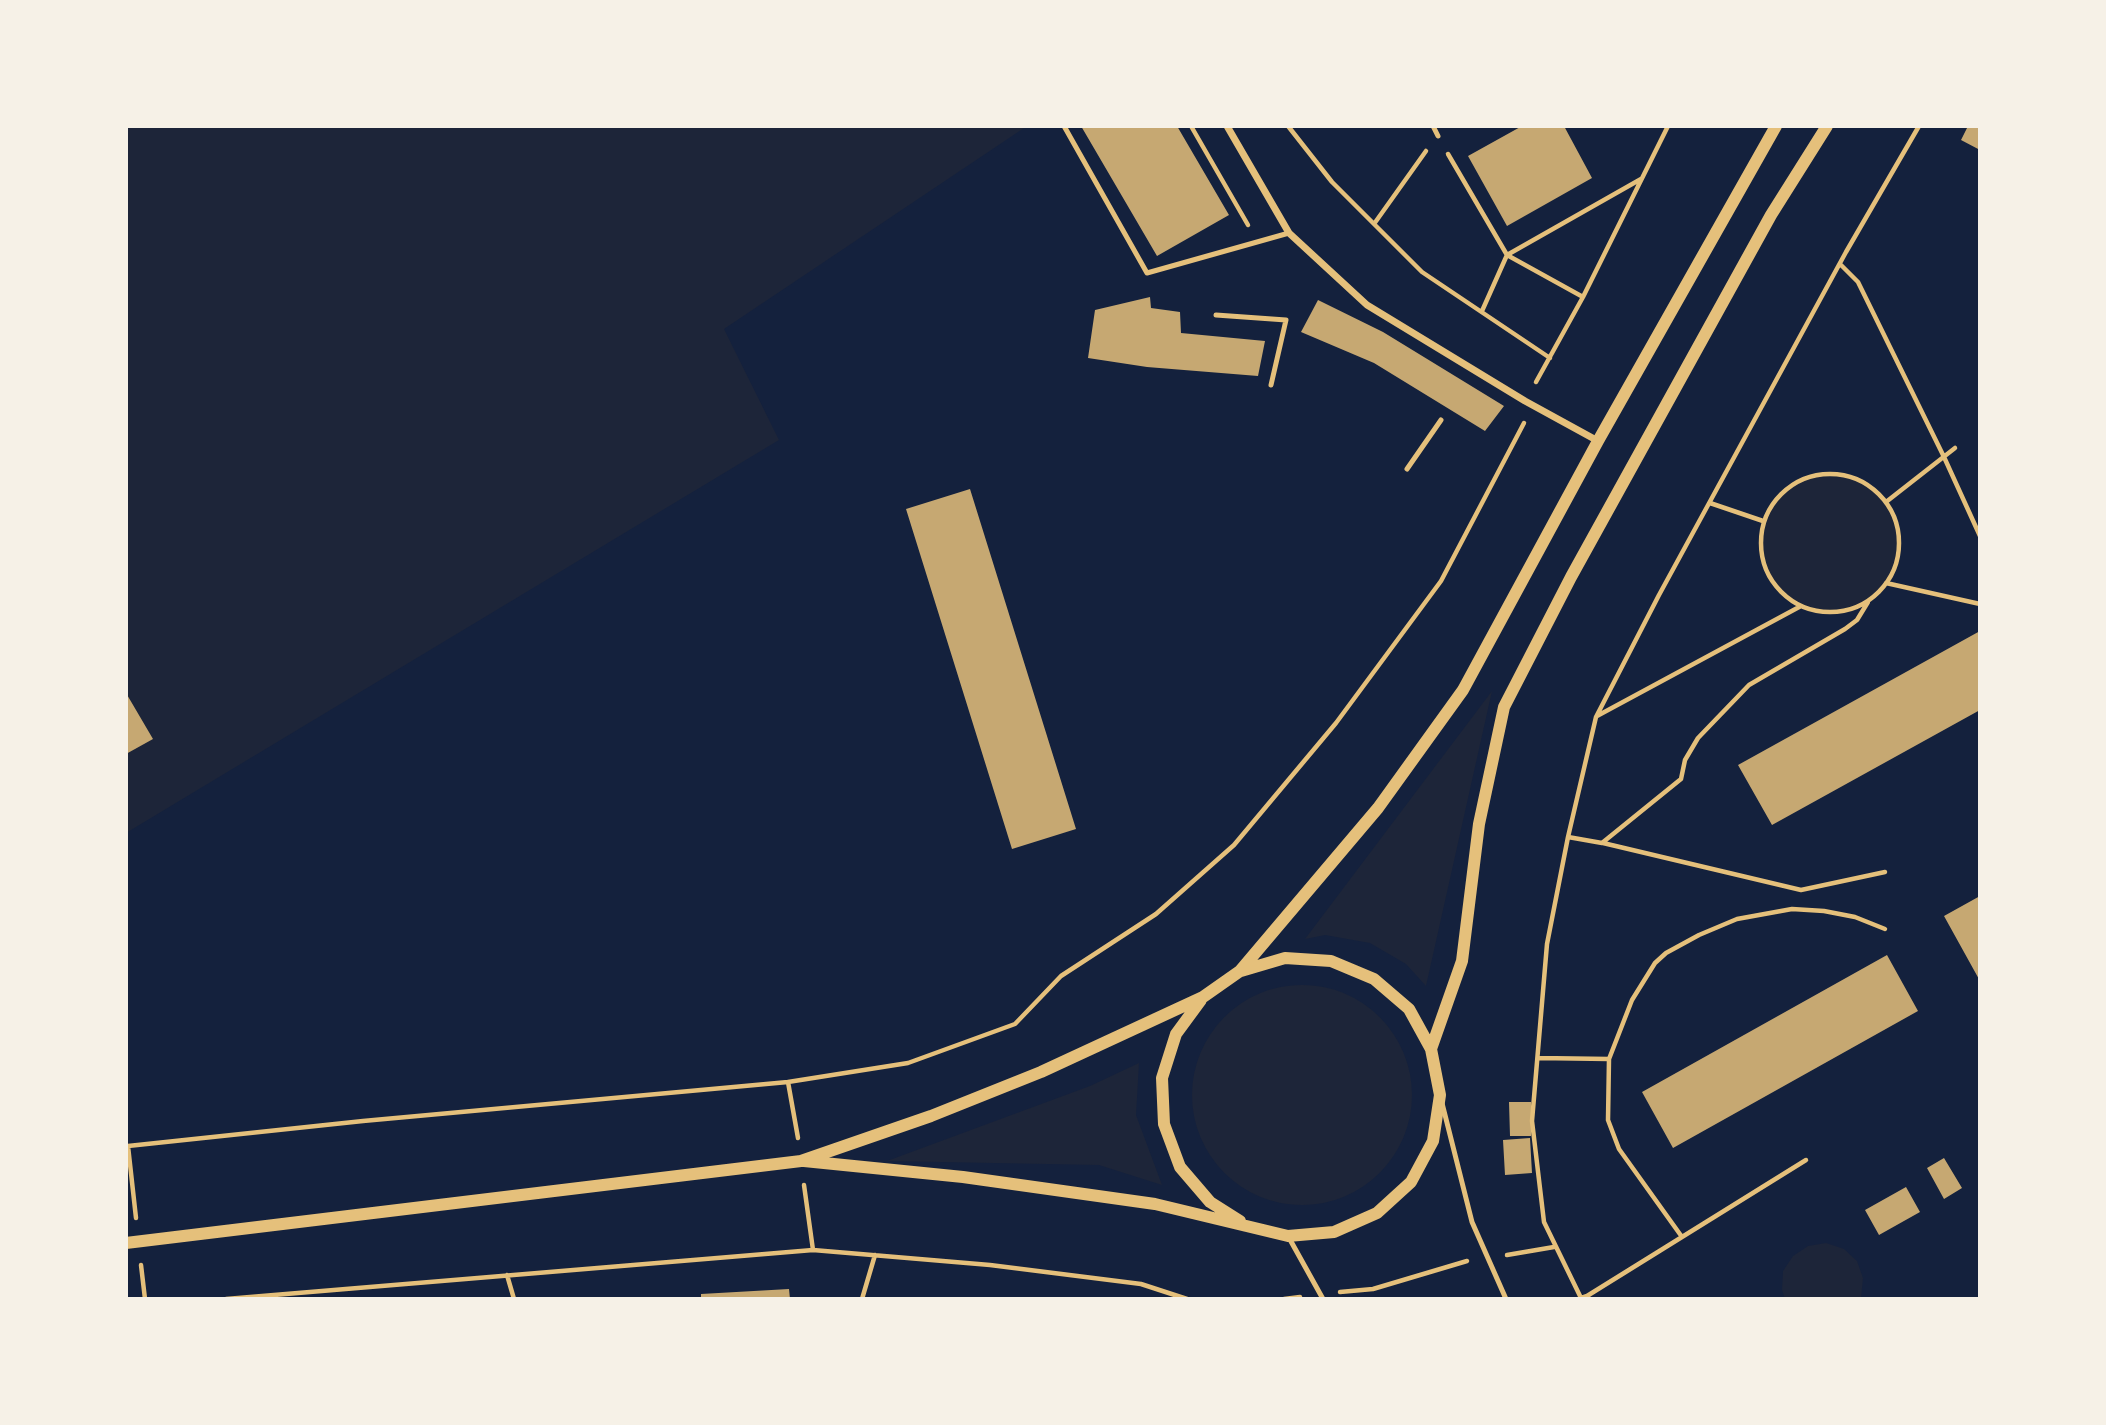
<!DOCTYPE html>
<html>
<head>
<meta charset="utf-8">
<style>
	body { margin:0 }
	#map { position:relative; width:2106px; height:1425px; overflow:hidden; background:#14213d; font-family:"DM Sans",sans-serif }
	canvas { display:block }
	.frame { position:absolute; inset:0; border:128px solid #f6f1e7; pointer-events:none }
</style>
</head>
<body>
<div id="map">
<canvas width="2106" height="1425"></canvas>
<div class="frame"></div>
</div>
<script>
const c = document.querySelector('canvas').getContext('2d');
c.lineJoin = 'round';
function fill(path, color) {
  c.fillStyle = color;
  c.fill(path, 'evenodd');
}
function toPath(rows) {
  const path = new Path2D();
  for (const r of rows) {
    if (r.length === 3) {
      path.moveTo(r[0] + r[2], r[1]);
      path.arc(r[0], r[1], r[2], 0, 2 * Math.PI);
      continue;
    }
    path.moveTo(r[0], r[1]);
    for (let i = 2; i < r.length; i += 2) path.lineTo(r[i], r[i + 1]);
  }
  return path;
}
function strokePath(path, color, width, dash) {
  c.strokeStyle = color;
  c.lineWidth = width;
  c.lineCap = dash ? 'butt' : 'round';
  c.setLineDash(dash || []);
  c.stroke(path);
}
const green = toPath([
	[126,126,1027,126,724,329,779,440,126,833],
	[1830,543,67],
	[1492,691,1426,986,1406,964,1370,943,1325,935,1305,939],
	[1302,1095,110],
	[1139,1063,1136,1115,1162,1185,1099,1165,887,1161,1090,1086],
	[1826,1243,1844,1249,1857,1261,1863,1278,1861,1299,1785,1299,1782,1290,1783,1271,1793,1256,1808,1246]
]);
const building = toPath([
	[1081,126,1177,126,1229,215,1157,256],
	[1522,126,1564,126,1592,178,1507,226,1468,156],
	[1968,126,1980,126,1980,150,1961,140],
	[1150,297,1151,308,1180,312,1181,333,1265,341,1258,376,1147,367,1088,358,1095,310],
	[1318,300,1383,332,1504,406,1485,431,1374,363,1301,332],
	[970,489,1076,829,1012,849,906,509],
	[1980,631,1980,710,1772,825,1738,765],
	[126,693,153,739,126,754],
	[1980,896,1980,981,1944,916],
	[1887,955,1918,1011,1673,1148,1642,1092],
	[1509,1102,1531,1102,1531,1136,1510,1136],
	[1530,1138,1532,1173,1505,1175,1503,1140],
	[1944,1158,1962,1188,1944,1199,1927,1168],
	[1906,1187,1920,1212,1879,1235,1865,1210],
	[789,1289,790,1299,701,1299,701,1294]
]);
const path = toPath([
	[1191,126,1248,225],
	[1288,126,1332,182,1422,272,1550,358],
	[1448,154,1507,255,1641,179],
	[1374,224,1426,151],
	[1840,264,1858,282,1944,457,1980,536],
	[1482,311,1507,255,1583,297],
	[1536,382,1583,297,1668,126],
	[1830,543,69],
	[1886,502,1955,448],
	[1710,503,1763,521],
	[1886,583,1980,604],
	[1597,716,1801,606],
	[1568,837,1602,843,1681,779,1685,760,1698,738,1749,685,1845,629,1857,620,1868,602],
	[1603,843,1801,890,1885,872],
	[1538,1058,1609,1059,1632,1000,1655,963,1666,953,1699,935,1737,919,1792,909,1824,911,1855,917,1885,929],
	[1609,1059,1608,1120,1619,1149,1682,1237],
	[788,1082,798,1138],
	[804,1185,813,1250],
	[136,1218,128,1146,363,1121,788,1082,908,1063,1015,1024,1061,976,1156,914,1234,845,1336,723,1441,581,1524,423],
	[1507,1255,1554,1247],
	[141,1265,145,1299],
	[507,1275,514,1299],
	[1340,1292,1373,1289,1467,1261],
	[1587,1296,1806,1160],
	[226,1299,813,1250,990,1265,1141,1284,1187,1299],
	[862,1299,875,1255],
	[1284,1299,1300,1297],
	[1589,1299,1587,1296,1581,1298,1544,1222,1532,1121,1547,944,1568,837,1596,717,1659,595,1846,252,1919,126]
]);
const service = toPath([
	[1064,126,1147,273,1289,233],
	[1433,126,1438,136],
	[1216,315,1286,320,1271,385],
	[1407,469,1441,420],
	[1442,1103,1472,1222,1506,1299],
	[1288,1236,1323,1299]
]);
const minor = toPath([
	[1227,126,1289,233,1367,305,1525,401,1598,441]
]);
const tertiary = toPath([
	[1201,1000,1176,1034,1162,1078,1164,1124,1180,1167,1210,1202,1240,1221],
	[1431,1049,1462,961,1479,824,1504,707,1571,577,1771,215,1827,126],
	[804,1161,963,1177,1155,1204,1288,1236,1334,1232,1377,1213,1411,1182,1433,1141,1440,1095,1431,1049,1409,1009,1374,979,1331,961,1285,958,1241,971],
	[126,1243,801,1161,931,1116,1041,1072,1203,997,1240,971,1378,808,1463,690,1598,441,1776,126]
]);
fill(green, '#1d2539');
fill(building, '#c6a872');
strokePath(path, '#e5c07b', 4.5);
strokePath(service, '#e5c07b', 5);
strokePath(minor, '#e5c07b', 7);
strokePath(tertiary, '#e5c07b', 12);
</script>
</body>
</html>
